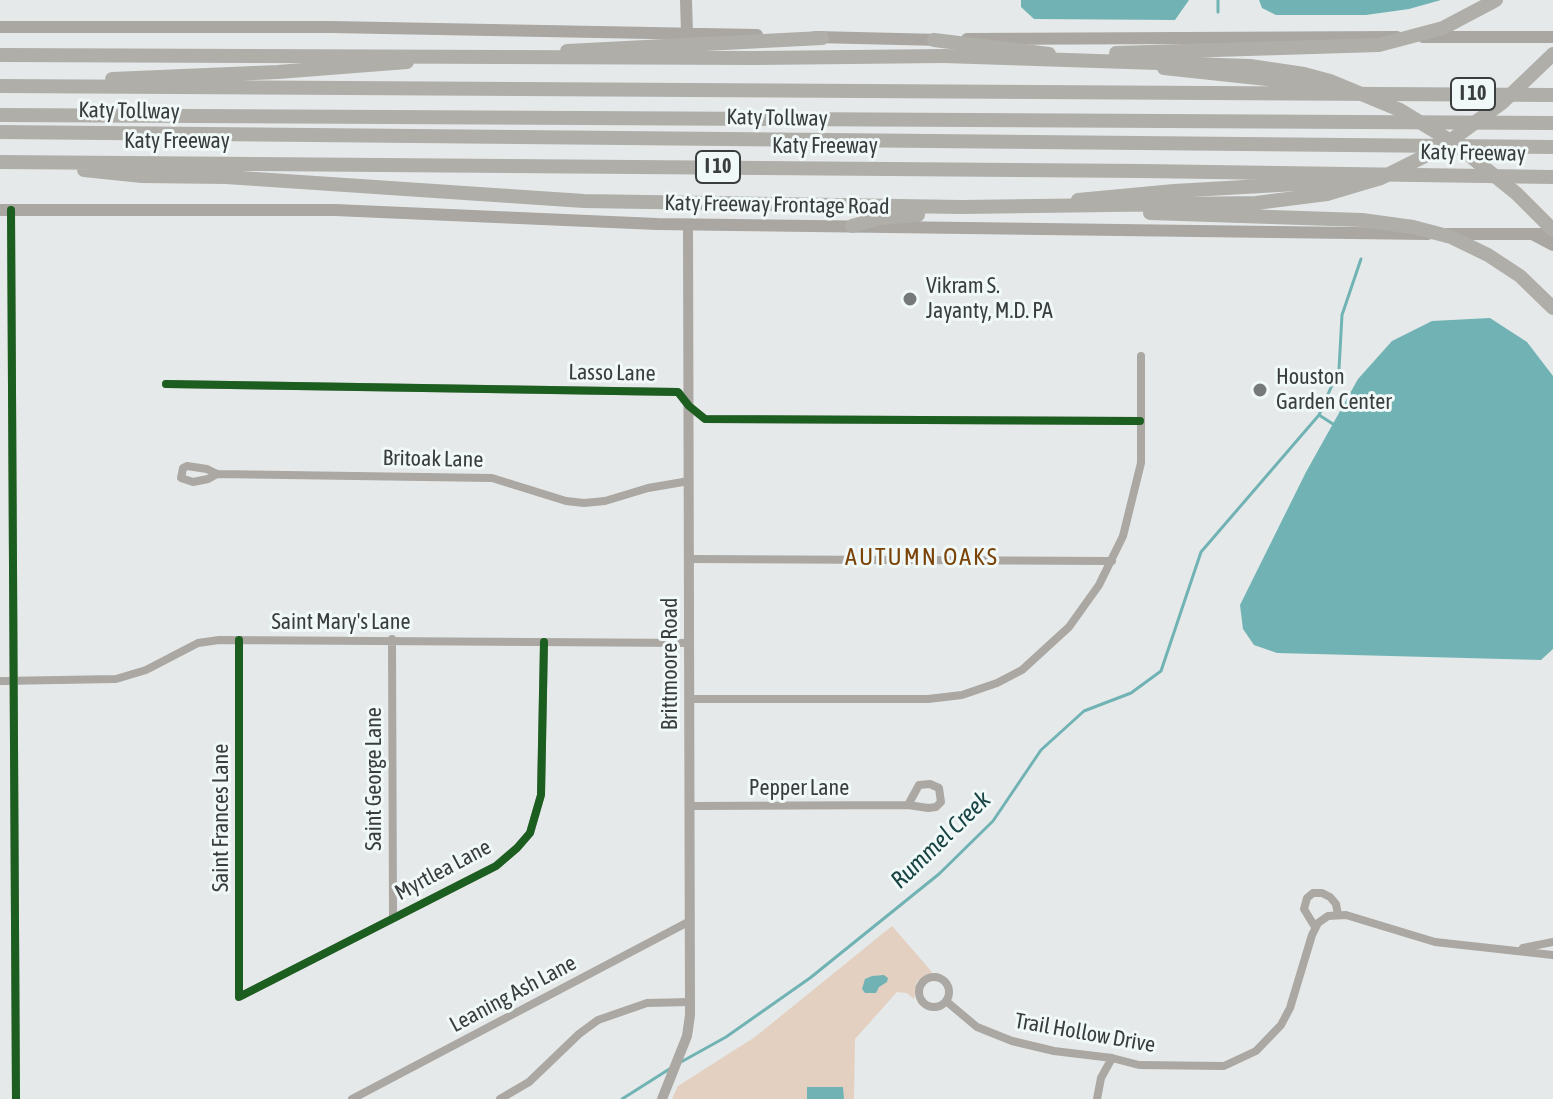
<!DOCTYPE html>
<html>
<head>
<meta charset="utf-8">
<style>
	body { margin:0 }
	canvas { display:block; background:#e5e9e9 }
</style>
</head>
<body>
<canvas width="1553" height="1099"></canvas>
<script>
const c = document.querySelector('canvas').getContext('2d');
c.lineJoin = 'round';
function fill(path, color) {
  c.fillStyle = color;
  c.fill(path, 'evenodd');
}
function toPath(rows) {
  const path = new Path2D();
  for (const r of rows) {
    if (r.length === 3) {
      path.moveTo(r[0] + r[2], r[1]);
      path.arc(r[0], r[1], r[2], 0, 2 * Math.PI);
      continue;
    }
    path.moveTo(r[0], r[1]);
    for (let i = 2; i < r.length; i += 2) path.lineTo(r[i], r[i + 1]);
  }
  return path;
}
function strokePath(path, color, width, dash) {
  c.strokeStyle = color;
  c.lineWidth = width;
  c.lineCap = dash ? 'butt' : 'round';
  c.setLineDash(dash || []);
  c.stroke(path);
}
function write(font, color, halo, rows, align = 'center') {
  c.font = font + ' "Asap Condensed",sans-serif';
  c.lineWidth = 6;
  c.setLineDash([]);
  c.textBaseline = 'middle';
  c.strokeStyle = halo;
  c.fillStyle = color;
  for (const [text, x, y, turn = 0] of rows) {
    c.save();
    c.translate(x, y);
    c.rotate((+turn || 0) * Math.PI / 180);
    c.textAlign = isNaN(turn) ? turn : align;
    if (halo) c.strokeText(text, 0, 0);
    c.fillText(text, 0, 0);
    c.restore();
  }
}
const green = toPath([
	[892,926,932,972,917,981,914,999,907,993,897,992,855,1039,854,1099,672,1099,678,1086,755,1037]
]);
const water = toPath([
	[1021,0,1189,0,1175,20,1034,19,1021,7],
	[1259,0,1441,0,1409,9,1366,15,1276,15,1262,8],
	[1490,318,1527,342,1553,376,1553,649,1541,660,1277,653,1254,645,1243,629,1240,605,1306,472,1358,379,1392,341,1432,321],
	[884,975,888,978,887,982,879,987,876,993,865,993,862,989,865,979,872,976],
	[807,1087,843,1087,844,1099,807,1099]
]);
const stream = toPath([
	[1218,0,1218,12],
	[1319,415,1333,424],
	[681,1062,726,1037,810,978,939,874,993,821,1041,750,1084,711,1131,693,1161,671,1201,552,1319,415,1339,369,1342,315,1361,259],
	[622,1099,671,1068]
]);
const minor = toPath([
	[11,210,16,1099],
	[166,384,678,392,689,406,705,419,1140,421],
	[217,474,208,479,193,482,181,478,183,468,187,466,207,469,217,474,492,478,566,501,584,503,605,501,648,488,689,481],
	[689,559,1112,561],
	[392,639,393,918],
	[239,640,239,997,496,866,517,848,530,833,541,795,544,642],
	[0,681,116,679,146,670,198,643,219,640,689,643],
	[690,699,928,699,962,695,997,683,1022,670,1069,627,1099,585,1123,536,1141,463,1141,356],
	[690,806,908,805,928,808,936,807,941,802,939,788,930,784,919,785,908,805],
	[1315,927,1304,909,1307,898,1313,893,1322,893,1330,897,1336,904,1338,915],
	[1523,948,1553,942],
	[934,992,15],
	[946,1001,977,1027,1012,1041,1054,1051,1112,1058,1139,1065,1224,1066,1256,1051,1281,1025,1290,1008,1312,935,1318,923,1328,916,1346,915,1435,942,1553,955],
	[352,1099,690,921],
	[500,1099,529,1082,579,1034,598,1020,647,1003,690,1002],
	[1097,1099,1101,1078,1112,1058]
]);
const tertiary = toPath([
	[662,1099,687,1036,690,1015,688,224]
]);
const secondary = toPath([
	[686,0,687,33],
	[0,27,331,27,757,35],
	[815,37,941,40],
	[1423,37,1553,37],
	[967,39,1397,37],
	[0,210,335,210,657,224,1428,234],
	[1447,234,1553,234],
	[1534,235,1553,245]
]);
const motorway = toPath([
	[934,40,1049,54],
	[567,51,822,38],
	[756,58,944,56],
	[1164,68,1323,85],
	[112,79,278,72,407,62],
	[0,86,1553,95],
	[0,115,1553,123],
	[0,132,1553,147],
	[0,162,1142,171,1553,177],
	[84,170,142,176,226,177,584,201,962,207],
	[1078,200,1174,191,1349,181],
	[852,226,881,218,918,215]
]);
const motorwayBridge = toPath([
	[1116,53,1379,45,1443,28,1496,0],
	[0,55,756,58],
	[944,56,1250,66,1304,74,1330,81,1400,110,1454,143,1517,194,1553,230],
	[962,207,1256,203,1327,194,1381,178,1439,149,1503,102,1553,54],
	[1150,213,1362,220,1413,227,1451,237,1488,255,1520,276,1553,308]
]);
const cycleway = toPath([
	[11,210,16,1099],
	[166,384,678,392,689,406,705,419,1140,421],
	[239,640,239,997,496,866,517,848,530,833,541,795,544,642]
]);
const markers = [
	[910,299,8,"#767979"],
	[1260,390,8,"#767979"]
];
const shields = [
	[1473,94,44],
	[718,167,44]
];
const shieldNames = [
	["I 10",1473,94],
	["I 10",718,167]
];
const streetNames = [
	["Katy Tollway",129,111,1],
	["Katy Tollway",777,118,1],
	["Katy Freeway",177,141],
	["Katy Freeway",825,146],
	["Katy Freeway",1473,153,1],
	["Katy Freeway Frontage Road",777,205,1],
	["Lasso Lane",612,373,1],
	["Britoak Lane",433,459,1],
	["Saint Mary's Lane",341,622],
	["Brittmoore Road",670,664,-90],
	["Saint George Lane",374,779,-90],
	["Pepper Lane",799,788],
	["Saint Frances Lane",221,818,-90],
	["Myrtlea Lane",443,870,-28],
	["Leaning Ash Lane",513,994,-28],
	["Trail Hollow Drive",1085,1033,10]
];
const poiNames = [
	["Vikram S.",926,286],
	["Jayanty, M.D. PA",926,311],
	["Houston",1276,377],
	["Garden Center",1276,402]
];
const neighbourhoodNames = [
	["AUTUMN OAKS",922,557]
];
const waterNames = [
	["Rummel Creek",941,840,-44]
];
fill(green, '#e3d0c1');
fill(water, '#71b3b4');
strokePath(stream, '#71b3b4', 3);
strokePath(minor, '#aba7a2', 8);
strokePath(tertiary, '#aba7a2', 10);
strokePath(secondary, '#aaa6a2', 12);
strokePath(motorway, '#b0aea9', 14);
strokePath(motorwayBridge, '#b0aea9', 14);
strokePath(cycleway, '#1b5e20', 8);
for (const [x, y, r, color] of markers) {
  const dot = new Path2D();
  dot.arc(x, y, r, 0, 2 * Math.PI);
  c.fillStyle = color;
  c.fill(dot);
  strokePath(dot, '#f0f8f8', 3);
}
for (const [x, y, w] of shields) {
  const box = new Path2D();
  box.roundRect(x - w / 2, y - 16, w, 32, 6);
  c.fillStyle = '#f0f8f8';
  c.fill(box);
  strokePath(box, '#3a3d3d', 2);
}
write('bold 20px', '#3a3d3d', null, shieldNames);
write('22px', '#3a3d3d', '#f0f8f8', streetNames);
write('22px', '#3a3d3d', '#f0f8f8', poiNames, 'left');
c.letterSpacing = '2px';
write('24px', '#7a4308', '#f0f8f8', neighbourhoodNames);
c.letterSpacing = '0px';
write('italic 24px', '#184343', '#f0f8f8', waterNames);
</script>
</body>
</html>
